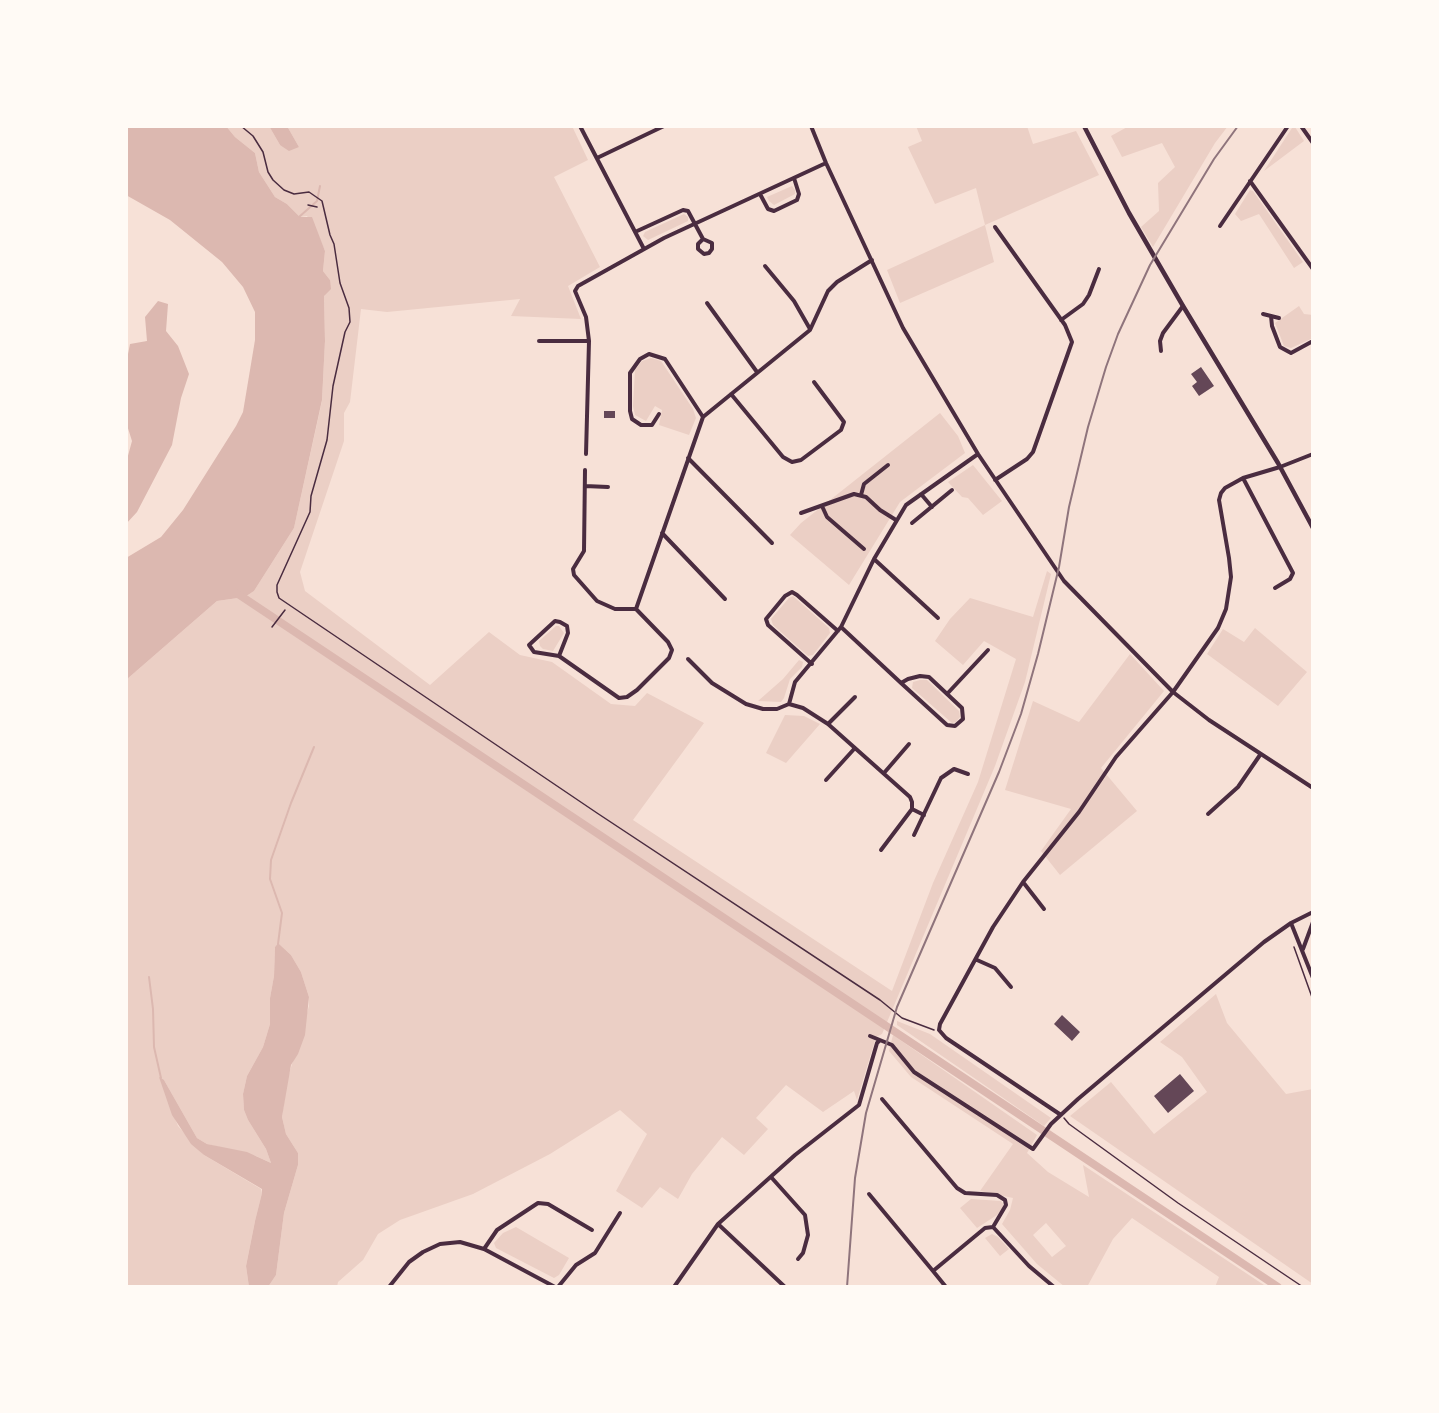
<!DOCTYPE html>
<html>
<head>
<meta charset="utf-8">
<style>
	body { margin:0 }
	#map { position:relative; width:1439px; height:1413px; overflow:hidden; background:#f7e1d7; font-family:Quicksand,sans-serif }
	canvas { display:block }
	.frame { position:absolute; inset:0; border:128px solid #fffaf5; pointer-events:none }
</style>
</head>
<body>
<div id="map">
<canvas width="1439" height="1413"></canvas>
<div class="frame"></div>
</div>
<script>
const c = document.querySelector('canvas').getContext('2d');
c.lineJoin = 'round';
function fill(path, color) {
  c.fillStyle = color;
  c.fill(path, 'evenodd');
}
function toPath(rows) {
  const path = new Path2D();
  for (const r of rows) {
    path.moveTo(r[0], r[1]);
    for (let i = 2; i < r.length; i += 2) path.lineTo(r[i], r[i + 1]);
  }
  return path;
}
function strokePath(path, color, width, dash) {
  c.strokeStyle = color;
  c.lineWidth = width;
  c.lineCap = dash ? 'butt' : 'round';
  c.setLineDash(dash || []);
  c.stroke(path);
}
const green = toPath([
	[226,126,269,126,280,145,299,147,287,126,572,126,588,160,554,177,600,267,568,286,581,319,511,316,520,299,387,312,361,309,350,402,344,413,344,441,300,572,305,591,430,685,489,632,520,655,552,662,611,704,635,706,647,693,704,723,633,820,892,991,933,883,978,782,1016,659,984,641,963,665,935,641,950,619,970,598,1033,617,1047,571,1051,574,1025,682,995,766,882,1034,876,1037,857,1100,854,1091,823,1112,786,1085,756,1118,768,1129,744,1155,722,1137,692,1174,678,1199,660,1187,642,1208,616,1191,647,1134,620,1110,550,1154,473,1194,400,1220,378,1234,363,1260,338,1282,337,1287,268,1287,276,1275,284,1213,298,1165,298,1153,286,1134,282,1117,287,1081,309,1006,309,997,301,972,291,955,278,943,275,947,274,976,270,998,270,1024,263,1047,247,1076,243,1094,244,1110,248,1120,266,1149,271,1163,256,1156,207,1144,197,1138,164,1080,167,1098,178,1126,204,1155,261,1189,262,1193,255,1221,246,1266,249,1287,126,1287,126,680,217,601,245,597,254,591,294,528,322,401,325,341,324,296,330,280,323,271,325,251,315,228,307,216,300,217,287,204,275,197,259,172,255,153,235,137],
	[916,126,1027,126,1033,144,1076,131,1099,175,985,225,994,262,900,303,887,270,985,225,976,188,935,204,908,147,922,141],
	[1129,126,1228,126,1215,143,1153,247,1141,227,1159,211,1158,183,1175,167,1162,143,1122,157,1111,136],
	[1295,127,1304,141,1264,171,1292,128],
	[792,186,795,190,795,194,774,205,769,201,767,197],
	[1250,190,1253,191,1303,262,1294,268,1259,214,1241,221,1235,214],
	[684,214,688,217,688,221,648,240,643,236,645,232],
	[1299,306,1304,314,1313,315,1313,338,1291,348,1284,346,1275,323],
	[651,358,661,361,693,409,696,418,689,435,659,425,662,410,655,406,646,421,635,415,633,406,635,370,642,361],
	[940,413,958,436,965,453,900,502,849,585,790,535,801,523],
	[973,465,1002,501,983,515,968,498,962,497,948,482],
	[793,596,829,628,830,633,813,655,808,656,773,625,771,619,789,598],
	[556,626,559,626,564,633,553,651,543,649,540,646,539,641],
	[1255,628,1307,672,1278,706,1207,654,1223,629,1244,642],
	[1130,654,1164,691,1101,768,1137,811,1060,875,1041,851,1071,809,1005,790,1033,701,1079,722],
	[799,660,803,662,802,667,790,679,784,698,781,702,758,701,783,679],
	[920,680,927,680,959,711,960,717,956,722,952,723,912,688,913,682],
	[785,715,804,716,820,724,786,763,766,753],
	[1216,994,1227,1023,1286,1094,1313,1089,1313,1284,1070,1116,1111,1082,1154,1134,1207,1092,1182,1057,1160,1042],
	[897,1021,930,1034,1051,1118,1044,1126,897,1025],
	[893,1035,1037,1135,1027,1153,1048,1172,1089,1197,1083,1165,1267,1287,1215,1287,1219,1277,1132,1218,1113,1239,1087,1287,1065,1287,1037,1264,1002,1224,1010,1210,1013,1198,980,1191,1013,1144,911,1077,889,1051],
	[1046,1223,1066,1246,1052,1257,1033,1235],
	[971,1199,1001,1201,1003,1204,1003,1208,997,1215,977,1228,960,1208],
	[516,1227,569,1258,559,1275,554,1278,496,1248,494,1243,503,1233],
	[992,1234,998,1237,1009,1249,1000,1256,985,1238]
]);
const water = toPath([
	[126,126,226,126,235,137,255,153,259,172,275,197,287,204,300,217,312,217,325,251,323,271,330,280,331,289,324,296,325,341,322,400,294,528,254,591,245,597,217,601,126,680,126,558,161,537,183,510,236,426,243,412,255,340,255,312,243,287,222,262,170,220,126,195],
	[269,126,287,126,299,147,289,151,280,145],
	[158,301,168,304,166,331,178,346,189,374,181,398,172,445,137,512,126,524,126,463,132,441,126,422,126,364,130,344,147,341,145,317],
	[278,943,291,955,301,972,309,997,305,1035,298,1054,291,1065,282,1117,286,1134,298,1153,298,1165,284,1213,276,1275,268,1287,249,1287,246,1266,255,1221,262,1193,262,1189,204,1155,191,1144,172,1115,159,1077,164,1080,197,1138,207,1144,247,1152,271,1163,266,1149,248,1120,244,1110,243,1094,247,1076,263,1047,270,1024,270,998,274,976,275,947]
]);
const stream = toPath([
	[299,217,317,201,320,186],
	[278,944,282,913,270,879,271,860,291,803,314,747],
	[149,977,153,1009,154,1047,161,1078]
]);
const canal = toPath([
	[235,592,1278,1287]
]);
const building = toPath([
	[1201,367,1214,386,1199,396,1192,386,1197,382,1191,374],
	[604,411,615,411,615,418,604,418],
	[1062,1015,1080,1032,1072,1041,1054,1024],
	[1180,1074,1194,1091,1168,1113,1154,1096]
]);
const path = toPath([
	[241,126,253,136,263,152,268,172,273,180,284,190,294,194,309,192,322,201,330,235,334,244,340,283,349,308,350,322,345,332,333,386,327,440,311,496,310,512,277,585,277,592,279,598,597,813,880,1000,902,1018,934,1030],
	[308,205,317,207],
	[272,627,285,610],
	[1312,943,1313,952],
	[1294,947,1313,1000],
	[1064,1118,1069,1124,1178,1203,1303,1287]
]);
const minor = toPath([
	[580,126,644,249],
	[811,126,826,163,903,328,978,454,1064,581,1173,692,1209,720,1313,788],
	[1301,126,1313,143],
	[597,158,664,126],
	[1250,181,1313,269],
	[760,194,768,209,774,211,797,200,799,194,794,178],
	[1220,226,1288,126],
	[995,227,1065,325,1072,342,1033,452,1027,459,995,480],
	[635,232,683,210,688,211,703,239,712,243,712,249,709,253,704,254,698,249,698,244,703,239],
	[765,266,794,301,810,329],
	[707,303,757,372],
	[1263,314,1279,318],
	[1271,316,1272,326,1280,347,1291,353,1313,341],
	[1061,320,1083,304,1089,295,1099,269],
	[539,341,589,341],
	[1161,351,1160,341,1163,333,1183,306],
	[731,394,783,457,792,462,801,460,841,430,844,422,814,382],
	[659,414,652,425,641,425,632,419,630,411,630,373,640,359,649,354,665,359,703,417],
	[586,454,589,341,586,317,575,291,578,286,664,238,826,163],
	[688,458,772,543],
	[1243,478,1293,573,1290,579,1275,588],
	[585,486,608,487],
	[921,494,932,507],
	[861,495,864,484,888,465],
	[822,506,827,517,864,549],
	[801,513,854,494,866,497,880,510,896,520],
	[912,523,952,490],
	[662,533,725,599],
	[874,559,938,618],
	[636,609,703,417,810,330,828,291,837,282,872,260],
	[841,627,901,683,947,725,955,726,963,719,962,708,929,677,920,676,908,679,901,683],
	[559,656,568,633,567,626,560,622,555,621,529,645,534,652,559,656,619,698,627,697,637,690,669,658,672,650,668,642,636,609,615,609,597,601,574,575,573,569,584,551,585,470],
	[688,659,712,683,746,704,763,709,777,709,789,704,795,682,841,627,874,559,906,505,978,454],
	[812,664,768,625,766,619,785,596,792,592,797,595,838,631],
	[947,694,988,650],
	[789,704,803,708,828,724,910,797,912,802,912,809,881,850],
	[828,724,855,697],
	[884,773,909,744],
	[826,780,855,748],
	[912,809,924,815],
	[1208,814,1238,787,1260,755],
	[914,835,941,778,954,769,968,774],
	[1023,882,1044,909],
	[1291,923,1313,978],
	[1303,949,1313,922],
	[977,960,995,968,1011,987],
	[870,1036,892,1045,914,1072,1033,1149,1051,1124,1078,1099,1264,942,1291,923,1313,912],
	[882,1099,957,1188,965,1193,997,1195,1005,1200,1006,1205,993,1227],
	[1061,1115,946,1038,939,1030,940,1024,993,927,1023,882,1079,812,1116,757,1173,692,1218,628,1226,609,1231,577,1229,558,1219,500,1221,493,1225,488,1243,478,1280,467,1313,454],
	[771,1177,805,1215,808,1235,803,1253,798,1259],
	[869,1194,933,1271],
	[718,1224,785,1287],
	[484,1249,497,1230,538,1203,548,1204,592,1230],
	[389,1287,409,1262,423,1252,440,1244,460,1242,484,1249,555,1287],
	[558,1287,576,1265,595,1253,620,1213],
	[674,1287,718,1224,795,1155,859,1105,877,1043,879,1041],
	[946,1287,933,1271,985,1228,993,1227,1029,1266,1054,1287]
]);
const secondary = toPath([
	[1084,126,1129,213,1183,306,1278,463,1313,528]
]);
const rail = toPath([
	[847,1287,855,1178,866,1113,897,1007,999,772,1021,714,1038,654,1059,567,1069,507,1088,427,1106,367,1118,334,1150,265,1214,159,1238,126]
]);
fill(green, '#ebcfc5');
fill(water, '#dcb8b0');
strokePath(stream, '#dcb8b0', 2);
strokePath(canal, '#dcb8b0', 8);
fill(building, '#644757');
strokePath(path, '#4a2c40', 1.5);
strokePath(minor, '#4a2c40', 4);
strokePath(secondary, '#4a2c40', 4.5);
strokePath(rail, '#8f747c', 2);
</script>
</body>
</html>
